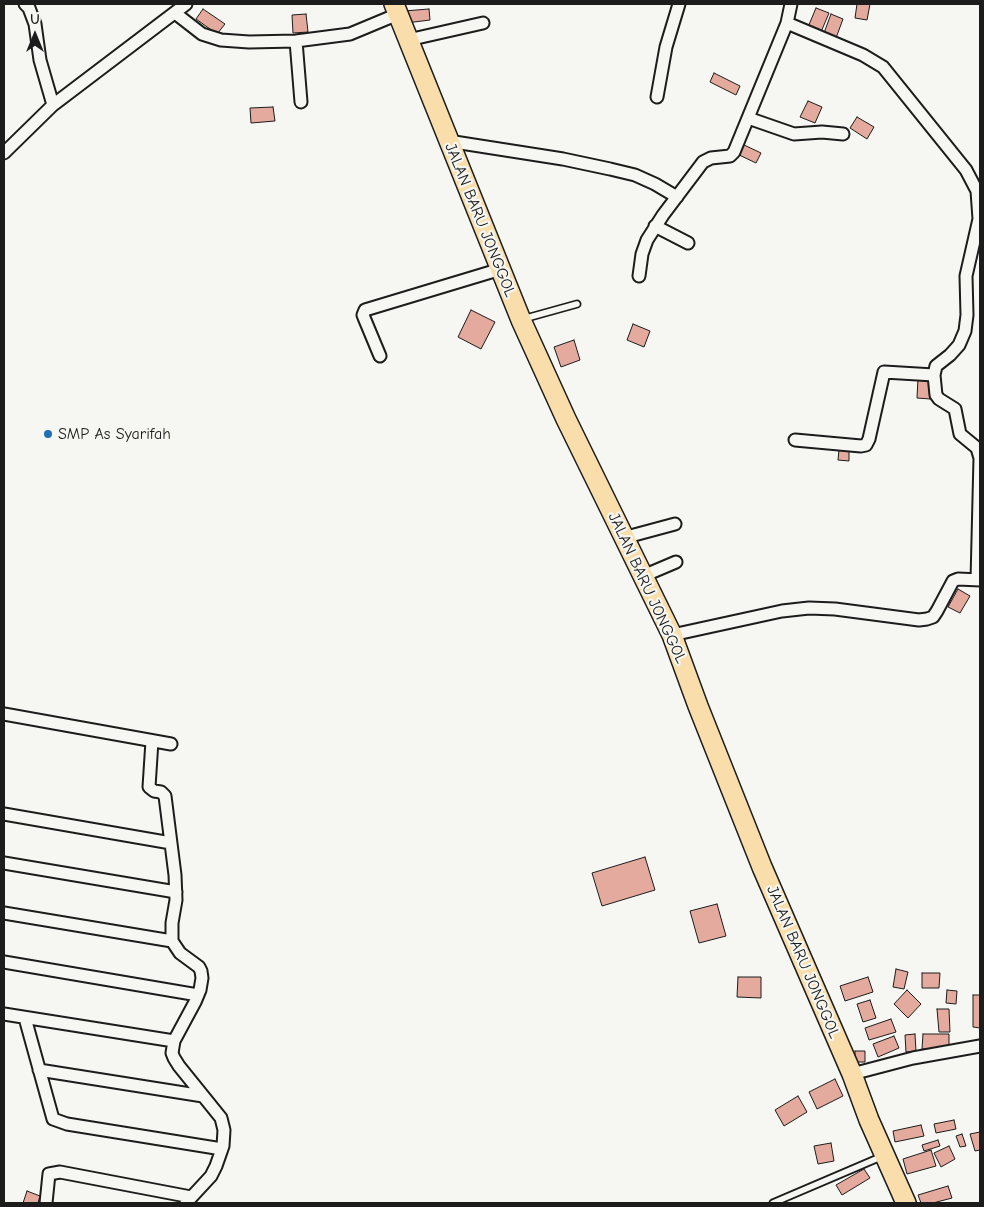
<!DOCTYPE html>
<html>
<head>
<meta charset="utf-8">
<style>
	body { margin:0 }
	#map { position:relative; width:984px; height:1207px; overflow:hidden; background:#f6f6f2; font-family:"Comic Neue",sans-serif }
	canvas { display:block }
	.frame { position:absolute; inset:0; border:5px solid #1c1c1c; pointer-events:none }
	.north { position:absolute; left:10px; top:10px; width:50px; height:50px; -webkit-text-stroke:4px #f6f6f2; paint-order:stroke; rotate:0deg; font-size:14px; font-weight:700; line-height:20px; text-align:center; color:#1c1c1c }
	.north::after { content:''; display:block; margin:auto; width:18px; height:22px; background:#1c1c1c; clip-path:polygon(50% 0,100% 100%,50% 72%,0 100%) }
</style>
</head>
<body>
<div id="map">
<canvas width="984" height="1207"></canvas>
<div class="frame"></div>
<div class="north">U</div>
</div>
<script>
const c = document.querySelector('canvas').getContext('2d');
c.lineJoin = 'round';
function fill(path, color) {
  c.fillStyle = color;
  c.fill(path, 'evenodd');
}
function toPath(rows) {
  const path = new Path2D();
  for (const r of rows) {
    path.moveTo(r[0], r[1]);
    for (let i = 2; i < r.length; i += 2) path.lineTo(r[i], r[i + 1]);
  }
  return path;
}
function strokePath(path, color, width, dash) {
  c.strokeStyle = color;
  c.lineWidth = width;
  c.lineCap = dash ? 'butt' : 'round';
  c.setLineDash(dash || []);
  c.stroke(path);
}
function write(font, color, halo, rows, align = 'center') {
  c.font = font + ' "Comic Neue",sans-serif';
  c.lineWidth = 4.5;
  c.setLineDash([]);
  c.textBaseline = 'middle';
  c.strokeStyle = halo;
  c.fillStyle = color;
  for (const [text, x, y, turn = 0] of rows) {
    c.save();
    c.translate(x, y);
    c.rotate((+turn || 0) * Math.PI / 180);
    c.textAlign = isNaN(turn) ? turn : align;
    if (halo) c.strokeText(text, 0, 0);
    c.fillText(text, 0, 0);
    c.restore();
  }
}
const building = toPath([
	[857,4,870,4,867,20,855,18,857,4],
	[816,8,829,13,821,32,808,27,816,8],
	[203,9,225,24,217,34,196,19,203,9],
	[429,9,430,20,406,23,404,11,429,9],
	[306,14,308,32,293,33,292,15,306,14],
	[831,14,843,19,836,38,824,33,831,14],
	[714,73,740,86,736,95,710,82,714,73],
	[808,101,822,107,815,123,800,117,808,101],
	[273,107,275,121,251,123,250,108,273,107],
	[857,117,874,127,867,139,850,128,857,117],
	[740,143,761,153,756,163,735,153,740,143],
	[471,310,495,322,481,349,458,337,471,310],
	[633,324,650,331,644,347,627,340,633,324],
	[574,340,580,360,561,367,554,347,574,340],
	[918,378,931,379,930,399,917,398,918,378],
	[839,450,849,451,849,461,838,460,839,450],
	[958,589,970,596,960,613,948,607,958,589],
	[645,857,655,890,602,906,592,873,645,857],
	[717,904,726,936,699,943,690,911,717,904],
	[896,969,908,972,904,989,893,987,896,969],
	[922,973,940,973,939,988,922,988,922,973],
	[738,977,761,977,761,998,737,997,738,977],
	[868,977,873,992,845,1001,840,986,868,977],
	[907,990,921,1004,908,1018,894,1004,907,990],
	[947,990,957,991,956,1004,946,1003,947,990],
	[973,995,980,995,980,1028,973,1027,973,995],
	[870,1000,876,1018,863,1022,857,1004,870,1000],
	[937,1009,949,1009,950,1032,939,1032,937,1009],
	[891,1019,896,1032,869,1040,865,1028,891,1019],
	[915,1034,916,1051,906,1052,905,1035,915,1034],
	[923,1034,949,1034,949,1049,922,1049,923,1034],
	[894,1036,899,1048,878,1057,873,1044,894,1036],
	[855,1051,865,1051,865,1062,855,1062,855,1051],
	[835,1079,843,1096,817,1109,809,1092,835,1079],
	[798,1096,807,1112,784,1126,775,1110,798,1096],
	[954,1120,956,1129,936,1133,934,1124,954,1120],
	[921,1125,924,1136,895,1142,893,1131,921,1125],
	[980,1132,980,1150,975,1151,970,1134,980,1132],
	[962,1134,966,1146,960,1147,956,1136,962,1134],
	[938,1140,940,1146,924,1151,922,1145,938,1140],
	[831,1143,834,1161,818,1164,814,1146,831,1143],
	[949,1146,955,1159,941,1167,934,1153,949,1146],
	[931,1150,936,1166,907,1174,903,1159,931,1150],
	[864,1169,870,1178,842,1195,836,1185,864,1169],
	[948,1186,952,1198,933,1203,921,1203,918,1195,948,1186],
	[27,1191,40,1196,38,1203,23,1203,27,1191]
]);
const service = toPath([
	[523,319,577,304],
	[773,1203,883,1156]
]);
const minor = toPath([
	[25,4,29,8,35,24,40,60,53,105],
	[175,13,202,34,221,40,249,42,296,41,350,34,398,14],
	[787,23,863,55,883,67,966,170,977,191,979,219,966,276,967,315,965,331,959,345,950,355,936,366,934,375,936,395,939,399,955,409,960,434,977,448,980,458,977,580],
	[408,40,483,23],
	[296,41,301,102],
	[657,97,666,47,679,4],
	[748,118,794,134,822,132,843,134],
	[448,141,563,159,610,169,635,175,655,184,677,197],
	[4,153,53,105,186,4],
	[655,226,688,243],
	[639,276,642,254,647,240,663,215,703,162,711,158,730,156,734,152,787,23,791,4],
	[380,356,365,320,363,315,365,310,501,269],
	[795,440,861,446,866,445,869,439,884,372,934,375],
	[623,538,675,524],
	[643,576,676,562],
	[672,635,782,611,809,608,835,609,919,620,927,619,933,617,937,611,953,581,958,579,980,580],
	[4,714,171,744],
	[152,741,149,787,154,791,161,792,165,796,175,875,176,900,172,923,172,941,180,953,199,967,201,971,202,978,200,990,195,1002,174,1041,172,1053,174,1058,179,1066,221,1118,224,1130,223,1146,216,1166,211,1176,186,1203],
	[4,814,171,843],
	[4,863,176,892],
	[4,913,172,941],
	[4,962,198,995],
	[4,1014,174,1041],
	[25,1018,53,1119,67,1124,222,1149],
	[39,1070,203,1096],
	[852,1074,913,1058,980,1046],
	[46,1203,49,1174,60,1172,191,1197]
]);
const primary = toPath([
	[394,4,521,320,566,419,672,635,698,706,762,867,852,1074,869,1120,906,1203]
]);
const markers = [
	[48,434,5,"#1f6fb2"]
];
const streetNames = [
	["JALAN BARU JONGGOL",480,220,68],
	["JALAN BARU JONGGOL",647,588,65],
	["JALAN BARU JONGGOL",803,962,67]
];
const poiNames = [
	["SMP As Syarifah",58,434]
];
fill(building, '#e3aa9d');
strokePath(building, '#1c1c1c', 1);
strokePath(service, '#1c1c1c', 9);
strokePath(minor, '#1c1c1c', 15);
strokePath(primary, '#1c1c1c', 22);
strokePath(service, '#f6f6f2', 5.5);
strokePath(minor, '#f6f6f2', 11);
strokePath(primary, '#f9deab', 19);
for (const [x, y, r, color] of markers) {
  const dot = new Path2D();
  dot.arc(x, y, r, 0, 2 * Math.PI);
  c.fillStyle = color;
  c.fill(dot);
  strokePath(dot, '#f6f6f2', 2);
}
write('16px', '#1c1c1c', '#f6f6f2', streetNames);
write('16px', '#1c1c1c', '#f6f6f2', poiNames, 'left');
</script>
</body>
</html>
